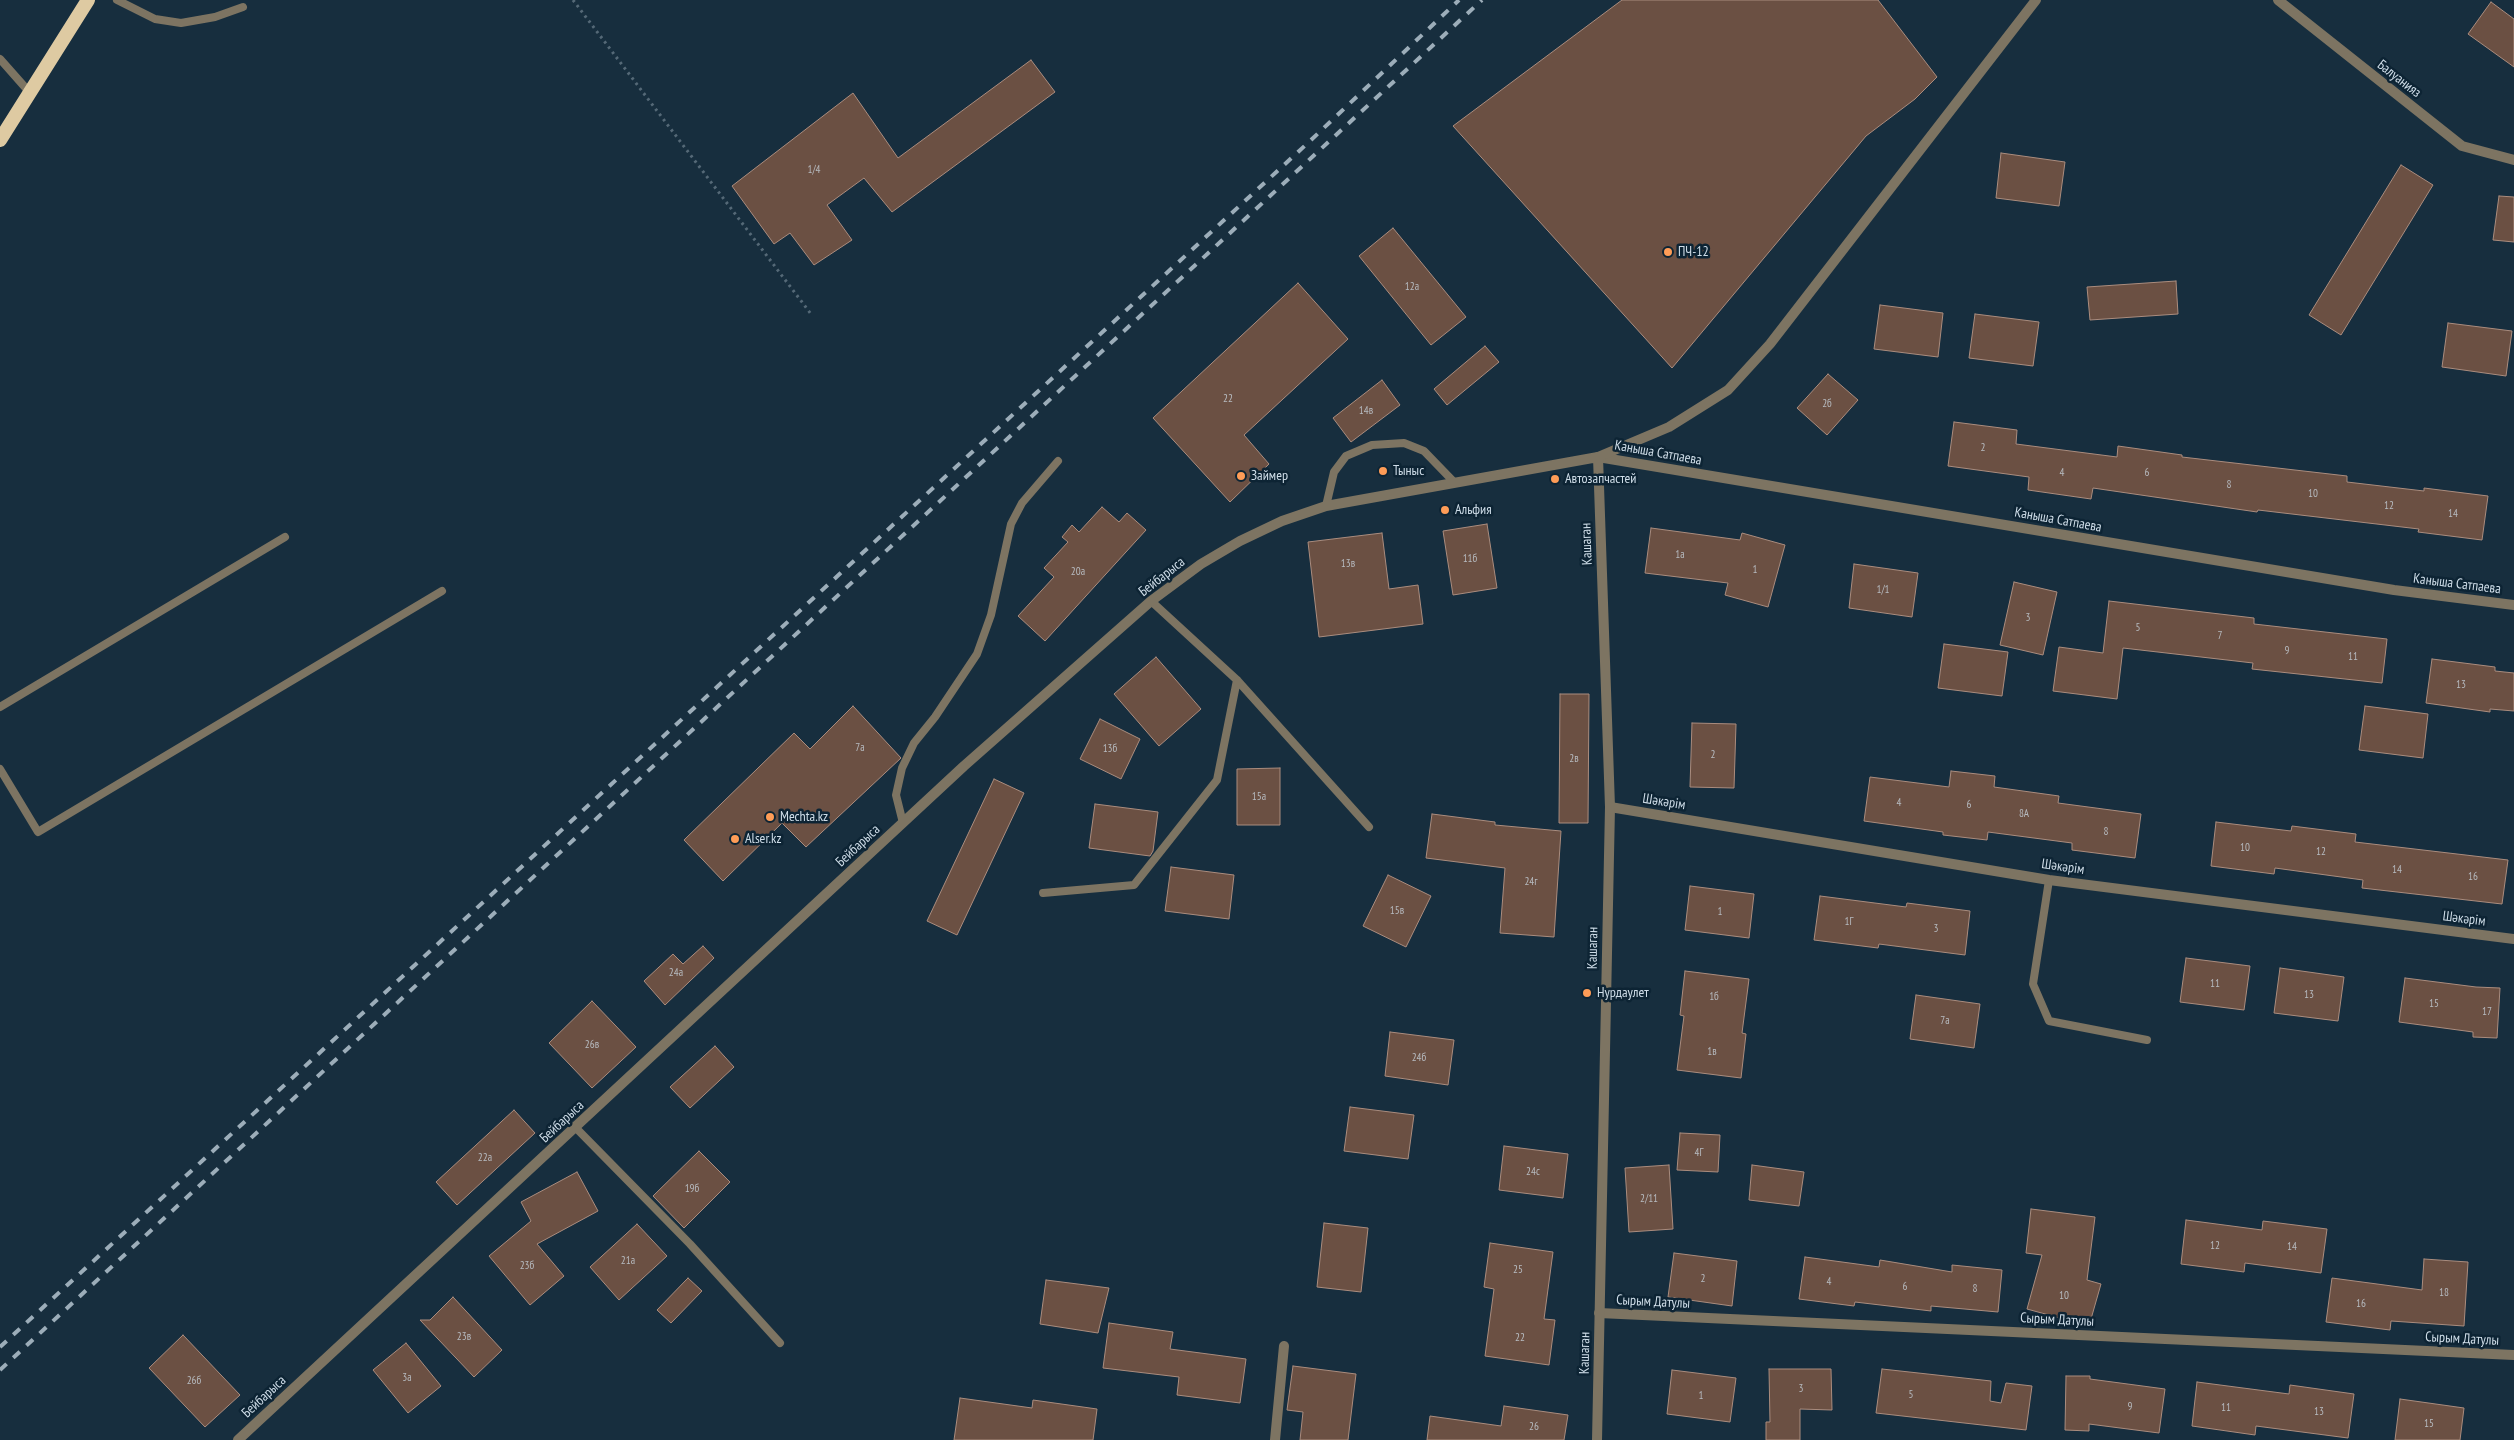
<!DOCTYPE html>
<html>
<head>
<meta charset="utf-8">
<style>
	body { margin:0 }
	canvas { display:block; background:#172e3e }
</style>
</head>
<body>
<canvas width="2514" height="1440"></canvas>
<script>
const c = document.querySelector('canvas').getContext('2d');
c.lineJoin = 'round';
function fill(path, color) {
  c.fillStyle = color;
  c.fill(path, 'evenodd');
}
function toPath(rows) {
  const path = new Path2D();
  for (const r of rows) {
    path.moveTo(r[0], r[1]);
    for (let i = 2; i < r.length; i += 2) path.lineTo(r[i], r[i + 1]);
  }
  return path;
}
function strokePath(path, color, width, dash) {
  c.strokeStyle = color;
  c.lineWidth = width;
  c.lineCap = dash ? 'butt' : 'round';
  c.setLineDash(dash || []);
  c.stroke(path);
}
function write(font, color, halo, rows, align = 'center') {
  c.font = font + ' "PT Sans Narrow",sans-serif';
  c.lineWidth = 5;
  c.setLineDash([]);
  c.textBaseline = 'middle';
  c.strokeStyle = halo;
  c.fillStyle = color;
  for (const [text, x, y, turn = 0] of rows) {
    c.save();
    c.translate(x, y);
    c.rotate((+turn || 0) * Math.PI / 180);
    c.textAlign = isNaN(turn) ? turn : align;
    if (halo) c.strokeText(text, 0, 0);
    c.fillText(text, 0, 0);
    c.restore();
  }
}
const building = toPath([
	[1622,0,1878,0,1937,77,1915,99,1866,136,1672,368,1453,126,1622,0],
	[2491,2,2514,19,2514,67,2468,34,2491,2],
	[1031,60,1055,92,892,212,864,178,827,205,852,240,814,265,790,233,774,244,732,186,853,93,898,158,1031,60],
	[2001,153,2065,162,2059,206,1996,198,2001,153],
	[2401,165,2433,185,2341,335,2309,315,2401,165],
	[2499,196,2514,197,2514,242,2493,240,2499,196],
	[1393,228,1466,317,1431,345,1359,256,1393,228],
	[2176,281,2178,314,2090,320,2087,287,2176,281],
	[1298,283,1348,339,1244,435,1269,464,1230,502,1153,418,1298,283],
	[1880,305,1943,313,1938,357,1874,349,1880,305],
	[1975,314,2039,322,2033,366,1969,358,1975,314],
	[2448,323,2512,331,2506,376,2442,367,2448,323],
	[1485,346,1499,362,1447,405,1434,389,1485,346],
	[1828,374,1858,400,1827,435,1797,408,1828,374],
	[1382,380,1400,405,1351,442,1333,418,1382,380],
	[1954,422,2017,430,2016,444,2117,457,2118,446,2182,455,2182,457,2347,476,2347,482,2424,491,2424,488,2488,496,2482,540,2418,532,2419,529,2258,510,2257,512,2093,488,2091,499,2028,490,2029,477,1948,466,1954,422],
	[1102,507,1119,522,1127,513,1146,530,1045,641,1018,616,1054,577,1044,568,1068,542,1062,537,1072,525,1079,532,1102,507],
	[1487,524,1497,588,1453,595,1443,531,1487,524],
	[1651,528,1740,540,1742,533,1785,545,1768,607,1725,595,1728,583,1645,573,1651,528],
	[1382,533,1389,589,1418,585,1423,624,1319,637,1308,542,1382,533],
	[1854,564,1918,573,1912,617,1849,608,1854,564],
	[2014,582,2057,592,2043,655,2000,645,2014,582],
	[2109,601,2254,618,2254,624,2387,639,2382,683,2252,669,2253,663,2123,648,2117,699,2053,691,2059,647,2103,653,2109,601],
	[1944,644,2008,652,2002,696,1938,688,1944,644],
	[1156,657,1201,709,1159,746,1114,694,1156,657],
	[2432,659,2495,667,2495,671,2514,673,2514,711,2490,709,2490,712,2426,703,2432,659],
	[1560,694,1589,694,1588,823,1559,823,1560,694],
	[853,706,901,758,806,847,782,823,723,881,684,840,794,733,810,749,853,706],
	[2365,706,2428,714,2423,758,2359,750,2365,706],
	[1100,719,1140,739,1121,779,1080,759,1100,719],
	[1692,723,1736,724,1734,788,1690,787,1692,723],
	[1280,768,1280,825,1237,825,1237,769,1280,768],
	[1951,771,1995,776,1994,787,2059,796,2058,803,2141,814,2135,858,2072,850,2072,843,1988,832,1987,840,1943,835,1943,832,1864,821,1870,777,1949,787,1951,771],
	[994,779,1024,793,957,935,927,921,994,779],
	[1095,804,1158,812,1153,851,1150,856,1089,848,1095,804],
	[1432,814,1495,822,1495,825,1561,831,1554,937,1500,933,1505,868,1426,858,1432,814],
	[2216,822,2291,831,2292,826,2356,834,2355,842,2508,860,2502,904,2362,888,2363,880,2275,868,2274,874,2211,866,2216,822],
	[1171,867,1234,875,1229,919,1165,911,1171,867],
	[1388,875,1431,896,1406,947,1363,926,1388,875],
	[1690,886,1754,894,1749,938,1685,930,1690,886],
	[1820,896,1906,907,1907,903,1970,911,1965,955,1879,944,1878,948,1814,940,1820,896],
	[703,946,714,958,665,1005,644,981,673,954,683,964,703,946],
	[2186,958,2250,966,2244,1010,2180,1002,2186,958],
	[2280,968,2344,977,2338,1021,2274,1013,2280,968],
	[1685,971,1749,979,1742,1033,1746,1034,1741,1078,1677,1070,1684,1016,1680,1015,1685,971],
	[2405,978,2476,987,2500,988,2497,1038,2473,1037,2473,1032,2399,1022,2405,978],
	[1916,995,1980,1004,1974,1048,1910,1039,1916,995],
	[592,1001,636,1047,592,1088,549,1043,592,1001],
	[1390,1032,1454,1040,1448,1085,1385,1076,1390,1032],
	[715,1046,734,1067,690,1108,670,1087,715,1046],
	[1350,1107,1414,1115,1408,1159,1344,1151,1350,1107],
	[514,1110,535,1133,457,1205,436,1182,514,1110],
	[1680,1133,1720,1135,1718,1172,1677,1170,1680,1133],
	[1504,1146,1568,1154,1563,1198,1499,1190,1504,1146],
	[699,1151,730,1182,684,1228,653,1196,699,1151],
	[1669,1165,1673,1229,1629,1232,1625,1168,1669,1165],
	[1752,1165,1804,1172,1799,1206,1749,1200,1752,1165],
	[577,1172,598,1211,537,1244,564,1276,530,1305,489,1256,531,1221,521,1202,577,1172],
	[2031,1209,2095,1217,2087,1280,2101,1284,2089,1326,2027,1309,2042,1255,2026,1253,2031,1209],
	[2186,1220,2262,1230,2263,1221,2327,1229,2321,1273,2245,1263,2244,1272,2181,1264,2186,1220],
	[1324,1223,1368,1228,1361,1292,1317,1287,1324,1223],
	[637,1224,667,1256,619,1300,590,1267,637,1224],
	[1490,1243,1553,1252,1544,1319,1555,1320,1549,1365,1485,1356,1494,1289,1484,1287,1490,1243],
	[1674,1253,1737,1261,1732,1306,1668,1297,1674,1253],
	[1805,1257,1879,1267,1880,1260,1952,1272,1952,1265,2002,1270,1998,1312,1931,1306,1931,1311,1855,1302,1854,1306,1799,1299,1805,1257],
	[2424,1259,2468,1262,2464,1326,2391,1321,2390,1330,2326,1322,2332,1278,2422,1290,2424,1259],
	[688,1278,702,1291,671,1323,657,1310,688,1278],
	[1046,1280,1109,1288,1098,1333,1040,1324,1046,1280],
	[453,1297,502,1350,474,1377,420,1320,430,1320,453,1297],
	[1109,1323,1173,1332,1170,1349,1246,1359,1240,1403,1177,1395,1179,1377,1103,1368,1109,1323],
	[183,1335,240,1395,205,1427,149,1368,183,1335],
	[406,1343,441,1386,408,1413,373,1370,406,1343],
	[1293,1366,1356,1374,1348,1440,1300,1440,1303,1412,1287,1410,1293,1366],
	[1769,1369,1831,1369,1832,1410,1800,1409,1800,1440,1766,1440,1766,1422,1770,1422,1769,1369],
	[1882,1369,1991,1381,1990,1401,2001,1403,2006,1383,2032,1386,2026,1430,1876,1413,1882,1369],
	[1672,1370,1736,1378,1730,1422,1667,1414,1672,1370],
	[2066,1376,2090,1376,2090,1379,2165,1389,2159,1433,2089,1424,2089,1431,2065,1430,2066,1376],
	[2197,1382,2289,1394,2290,1385,2354,1394,2348,1438,2256,1426,2255,1435,2192,1426,2197,1382],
	[960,1398,1032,1408,1033,1400,1097,1409,1093,1440,954,1440,960,1398],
	[2400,1399,2464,1408,2460,1440,2395,1440,2400,1399],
	[1504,1406,1568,1415,1564,1440,1427,1440,1430,1416,1501,1426,1504,1406]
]);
const path = toPath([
	[573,0,811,314]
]);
const service = toPath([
	[117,0,155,19,181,23,215,17,243,7],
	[0,59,31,94],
	[1326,506,1334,472,1346,456,1372,445,1404,443,1424,451,1453,481],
	[1151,601,1237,680,1369,827],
	[0,707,285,537],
	[0,769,38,832,442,591],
	[903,823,896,795,902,768,914,743,935,717,977,654,991,615,1011,524,1022,503,1058,461],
	[2049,880,2033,984,2049,1021,2147,1040],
	[1043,893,1134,885,1217,780,1237,680],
	[576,1128,690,1244,780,1343]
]);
const minor = toPath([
	[2278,0,2462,146,2514,160],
	[1598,457,2394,590,2514,605],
	[1610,807,2049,880,2514,939],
	[1599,1313,2514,1355],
	[1275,1440,1284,1346]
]);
const tertiary = toPath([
	[238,1440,964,766,1151,601,1201,564,1240,541,1282,521,1326,506,1598,457,1669,427,1728,390,1770,344,2036,0],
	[1597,1440,1610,807,1598,457]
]);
const trunk = toPath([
	[0,140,88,0]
]);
const rail = toPath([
	[0,1347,1310,141,1459,0],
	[0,1370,1482,0]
]);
const markers = [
	[1668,252,5,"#fe9c57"],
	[1383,471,5,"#fe9c57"],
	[1241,476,5,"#fe9c57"],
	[1555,479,5,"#fe9c57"],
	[1445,510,5,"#fe9c57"],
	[770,817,5,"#fe9c57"],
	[735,839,5,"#fe9c57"],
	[1587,993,5,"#fe9c57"]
];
const numberNames = [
	["1/4",814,170],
	["12а",1412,287],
	["22",1228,399],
	["2б",1827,404],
	["14в",1366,411],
	["2",1983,448],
	["4",2062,473],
	["6",2147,473],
	["8",2229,485],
	["10",2313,494],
	["12",2389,506],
	["14",2453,514],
	["1а",1680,555],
	["11б",1470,559],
	["13в",1348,564],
	["1",1755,570],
	["20а",1078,572],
	["1/1",1883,590],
	["3",2028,618],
	["5",2138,628],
	["7",2220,636],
	["9",2287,651],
	["11",2353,657],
	["13",2461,685],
	["7а",860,748],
	["13б",1110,749],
	["2",1713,755],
	["2в",1574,759],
	["15а",1259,797],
	["4",1899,803],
	["6",1969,805],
	["8А",2024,814],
	["8",2106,832],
	["10",2245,848],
	["12",2321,852],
	["14",2397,870],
	["16",2473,877],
	["24г",1531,882],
	["15в",1397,911],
	["1",1720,912],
	["1Г",1849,922],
	["3",1936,929],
	["24а",676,973],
	["11",2215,984],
	["13",2309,995],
	["1б",1714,997],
	["15",2434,1004],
	["17",2487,1012],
	["7а",1945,1021],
	["26в",592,1045],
	["1в",1712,1052],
	["24б",1419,1058],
	["4Г",1699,1153],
	["22а",485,1158],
	["24с",1533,1172],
	["19б",692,1189],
	["2/11",1649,1199],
	["12",2215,1246],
	["14",2292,1247],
	["21а",628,1261],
	["23б",527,1266],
	["25",1518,1270],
	["2",1703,1279],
	["4",1829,1282],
	["6",1905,1287],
	["8",1975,1289],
	["18",2444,1293],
	["10",2064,1296],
	["16",2361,1304],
	["23в",464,1337],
	["22",1520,1338],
	["3а",407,1378],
	["26б",194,1381],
	["3",1801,1389],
	["5",1911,1395],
	["1",1701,1396],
	["9",2130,1407],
	["11",2226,1408],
	["13",2319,1412],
	["15",2429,1424],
	["26",1534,1427]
];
const streetNames = [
	["Балуанияз",2399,79,38],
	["Каныша Сатпаева",1658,453,10],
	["Каныша Сатпаева",2058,520,10],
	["Кашаган",1587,544,-92],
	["Бейбарыса",1162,577,-38],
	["Каныша Сатпаева",2457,584,7],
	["Шәкәрім",1664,802,9],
	["Бейбарыса",858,846,-43],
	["Шәкәрім",2063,867,8],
	["Шәкәрім",2464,919,7],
	["Кашаган",1593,948,-89],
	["Бейбарыса",562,1122,-43],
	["Сырым Датулы",1653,1302,3],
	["Сырым Датулы",2057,1320,3],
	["Сырым Датулы",2462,1339,3],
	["Кашаган",1585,1353,-89],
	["Бейбарыса",264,1397,-43]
];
const poiNames = [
	["ПЧ-12",1678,252],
	["Тыныс",1393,471],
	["Займер",1251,476],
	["Автозапчастей",1565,479],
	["Альфия",1455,510],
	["Mechta.kz",780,817],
	["Alser.kz",745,839],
	["Нурдаулет",1597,993]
];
fill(building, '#6b5043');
strokePath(building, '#aa8c7e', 1);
strokePath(path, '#556977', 3, [2.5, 4]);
strokePath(service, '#7d7462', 8);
strokePath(minor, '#7d7462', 10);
strokePath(tertiary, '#7d7462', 10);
strokePath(trunk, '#decaa2', 14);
strokePath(rail, '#9cadb9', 4, [9, 9]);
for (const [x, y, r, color] of markers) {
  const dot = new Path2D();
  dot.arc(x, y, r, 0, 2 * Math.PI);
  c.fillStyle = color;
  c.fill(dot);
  strokePath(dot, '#0d2434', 2);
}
write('11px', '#b6babf', null, numberNames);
write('14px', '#cfdde8', '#0d2434', streetNames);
write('14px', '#cfdde8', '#0d2434', poiNames, 'left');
</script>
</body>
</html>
